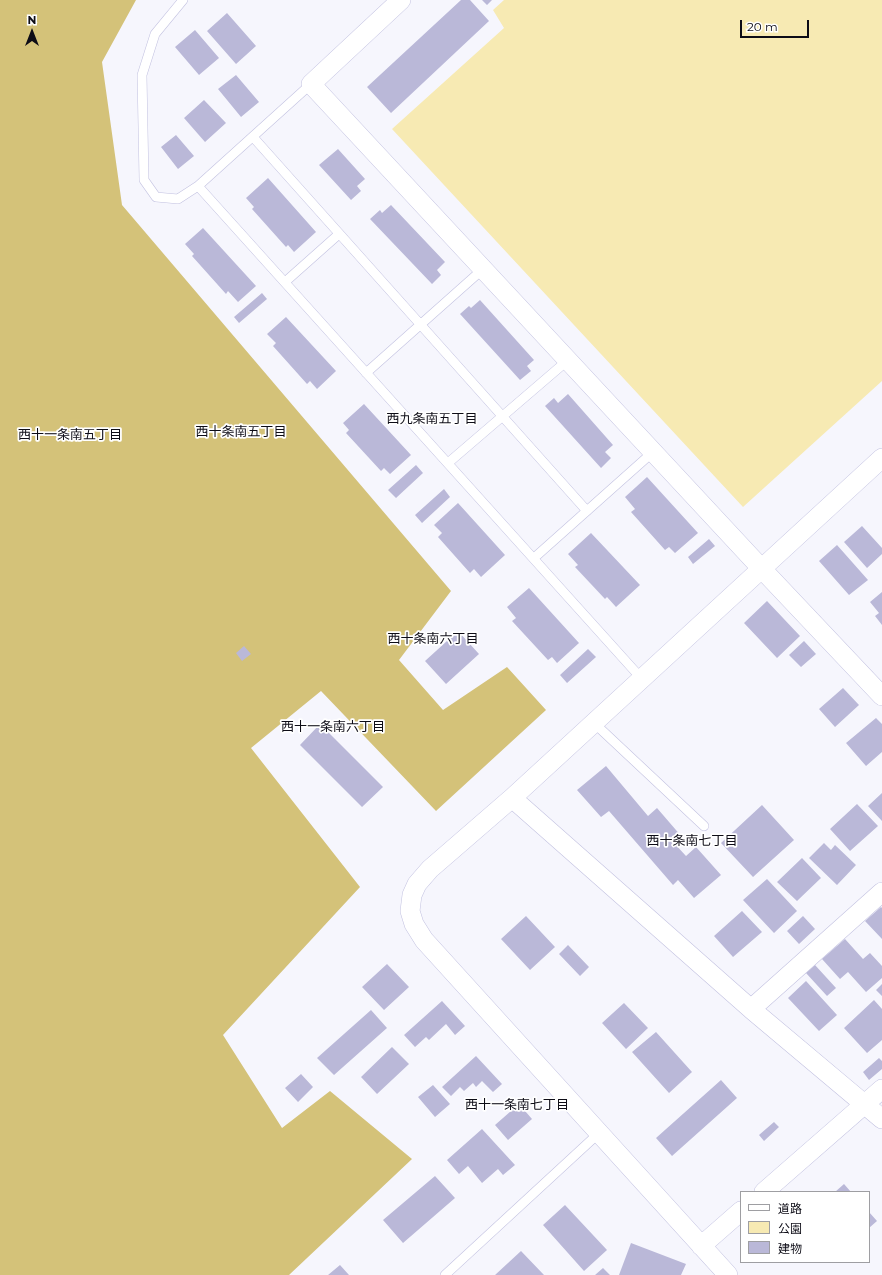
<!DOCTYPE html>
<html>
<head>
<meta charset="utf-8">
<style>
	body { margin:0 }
	#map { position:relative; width:882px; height:1275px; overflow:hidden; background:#f6f6fd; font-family:Montserrat,"Noto Sans JP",sans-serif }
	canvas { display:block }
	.legend { position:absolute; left:740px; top:1191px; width:130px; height:72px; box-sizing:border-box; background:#fff; border:1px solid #9e9ea2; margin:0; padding:5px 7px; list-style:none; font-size:12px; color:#0d0c16 }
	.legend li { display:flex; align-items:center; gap:8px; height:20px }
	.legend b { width:20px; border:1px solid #9e9ea2 }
	.north { position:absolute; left:12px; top:12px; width:40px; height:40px; -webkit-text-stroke:3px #fff; paint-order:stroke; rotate:0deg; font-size:11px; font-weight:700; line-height:16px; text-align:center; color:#0d0c16 }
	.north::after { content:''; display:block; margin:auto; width:14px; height:18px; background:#0d0c16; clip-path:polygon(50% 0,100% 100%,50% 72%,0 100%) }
	.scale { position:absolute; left:740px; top:20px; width:69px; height:18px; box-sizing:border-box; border:2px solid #0d0c16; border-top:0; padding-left:5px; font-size:12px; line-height:14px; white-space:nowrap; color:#0d0c16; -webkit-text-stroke:3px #fff; paint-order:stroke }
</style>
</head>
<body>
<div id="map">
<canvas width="882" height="1275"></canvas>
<ul class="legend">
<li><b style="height:5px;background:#fff"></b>道路</li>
<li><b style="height:11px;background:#f7eab3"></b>公園</li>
<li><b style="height:11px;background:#bab8d8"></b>建物</li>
</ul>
<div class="north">N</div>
<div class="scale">20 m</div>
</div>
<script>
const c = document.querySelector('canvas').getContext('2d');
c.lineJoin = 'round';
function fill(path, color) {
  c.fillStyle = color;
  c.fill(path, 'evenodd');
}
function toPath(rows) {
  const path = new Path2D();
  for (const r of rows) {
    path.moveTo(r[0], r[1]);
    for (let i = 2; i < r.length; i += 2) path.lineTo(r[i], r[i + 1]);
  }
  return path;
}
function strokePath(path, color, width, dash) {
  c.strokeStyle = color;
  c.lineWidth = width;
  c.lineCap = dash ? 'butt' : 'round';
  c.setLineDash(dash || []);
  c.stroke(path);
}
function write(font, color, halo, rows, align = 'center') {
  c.font = font + ' Montserrat,"Noto Sans JP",sans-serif';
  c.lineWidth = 3.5;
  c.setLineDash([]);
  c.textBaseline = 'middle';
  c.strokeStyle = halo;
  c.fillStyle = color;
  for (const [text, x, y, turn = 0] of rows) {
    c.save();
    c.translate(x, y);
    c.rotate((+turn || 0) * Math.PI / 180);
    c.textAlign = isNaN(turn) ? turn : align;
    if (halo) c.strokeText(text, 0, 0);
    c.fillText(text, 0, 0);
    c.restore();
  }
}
const green = toPath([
	[504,0,882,0,882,381,743,507,392,129,504,28,493,10]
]);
const forest = toPath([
	[0,0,136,0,102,62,122,205,451,591,399,660,443,710,507,667,546,710,436,811,321,691,251,748,360,887,223,1035,282,1128,330,1091,412,1159,289,1275,0,1275]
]);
const building = toPath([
	[461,0,470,0,489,21,391,113,367,87],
	[482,0,492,0,487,5],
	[227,13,256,46,236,64,207,31],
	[195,30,219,58,199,75,175,47],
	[236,75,259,102,241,117,218,89],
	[204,100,226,123,205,142,184,118],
	[176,135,194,156,178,169,161,147],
	[338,149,365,179,357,186,361,191,351,200,319,165],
	[268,178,316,232,294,252,288,245,286,247,252,209,254,207,246,198],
	[391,205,445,262,437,270,441,275,432,284,370,219,380,210,382,213],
	[203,228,256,286,238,302,228,291,226,294,192,256,194,254,185,244],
	[262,293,267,299,239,323,234,317],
	[480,300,534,360,527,366,531,371,520,380,460,314,469,306,471,308],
	[286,317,336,371,317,389,310,381,307,384,273,346,276,343,267,334],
	[568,394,613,445,605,452,611,458,601,468,545,406,554,398,558,403],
	[364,404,411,455,390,474,384,468,381,471,346,433,349,430,343,423],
	[416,465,423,473,396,498,388,490],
	[647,477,698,533,675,553,669,547,665,550,631,512,635,509,625,497],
	[444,489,450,497,422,523,415,515],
	[458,503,505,555,481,577,474,569,470,573,438,537,442,533,434,525],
	[862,526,882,548,882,554,867,568,844,542],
	[591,533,640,585,616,607,607,597,605,599,575,567,578,565,568,554],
	[709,539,715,546,693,564,688,557],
	[837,545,868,580,849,595,819,561],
	[529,588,579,643,557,663,552,657,548,660,512,621,516,618,507,607],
	[882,592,882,625,875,616,879,613,870,602],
	[767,601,800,636,777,658,744,623],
	[458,631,479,654,446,684,425,661],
	[804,641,816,654,801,667,789,655],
	[244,646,251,654,242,661,236,653],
	[588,649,596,657,567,683,560,675],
	[843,688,859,705,835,727,819,709],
	[876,718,882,724,882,752,866,766,846,743],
	[320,724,383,787,362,807,300,745],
	[606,766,648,816,657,808,682,837,674,843,686,856,696,847,721,875,694,898,678,880,673,885,609,811,601,817,577,790],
	[882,793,882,821,868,806],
	[857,804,878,826,850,851,830,829],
	[762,805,794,840,753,877,721,843],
	[824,843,831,850,835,845,856,865,837,885,809,858],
	[802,858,821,878,797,901,777,882],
	[767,879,797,911,774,933,743,900],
	[881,907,882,908,882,939,865,921],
	[742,911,762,932,733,957,714,936],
	[526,916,555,947,530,970,501,939],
	[803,916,815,929,799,944,787,931],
	[845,939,863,959,870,953,882,966,882,978,866,992,848,972,840,979,822,959],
	[568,945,589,967,580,976,559,954],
	[387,964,409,987,384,1010,362,987],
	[815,965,836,988,827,996,806,973],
	[806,981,837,1015,819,1031,788,998],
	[882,984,882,996,876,990],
	[874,1000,882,1009,882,1040,867,1053,844,1028],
	[442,1001,465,1026,455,1035,446,1024,429,1040,426,1037,415,1047,404,1035],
	[624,1003,648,1028,626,1049,602,1023],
	[371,1010,387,1028,334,1075,317,1058],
	[656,1032,692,1072,669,1093,632,1052],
	[392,1047,409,1064,377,1094,361,1077],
	[476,1056,502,1084,493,1092,482,1081,476,1087,473,1083,464,1091,460,1087,451,1096,442,1087],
	[879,1058,882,1061,882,1069,869,1080,863,1072],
	[301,1074,313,1087,298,1102,285,1088],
	[721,1080,737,1098,672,1156,656,1138],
	[433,1085,450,1104,435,1117,418,1097],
	[519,1104,532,1119,508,1140,495,1125],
	[774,1122,779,1127,764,1141,759,1135],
	[482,1129,515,1165,503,1175,498,1169,482,1183,468,1166,459,1174,447,1160],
	[435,1176,455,1198,403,1243,383,1220],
	[844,1184,851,1192,835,1192],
	[565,1205,607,1250,584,1271,543,1225],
	[869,1212,877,1221,869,1228],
	[631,1243,686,1264,681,1275,619,1275],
	[521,1251,544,1275,495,1275],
	[340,1265,349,1275,328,1275],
	[603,1268,610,1275,595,1275]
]);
const service = toPath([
	[183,0,155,34,142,75,144,180,156,197,178,199,198,186,311,84],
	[253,137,587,511],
	[198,186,641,678],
	[285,282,339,234],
	[366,373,483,269],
	[448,463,568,360],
	[534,558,653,452],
	[593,722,704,826],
	[445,1275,599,1133]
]);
const minor = toPath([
	[401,0,311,84,761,568,882,696],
	[512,798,751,1009,882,1119],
	[751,1009,882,892],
	[764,1192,882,1089],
	[701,1246,741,1211],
	[728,1275,424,940,414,924,410,911,412,895,417,884,430,869,512,798,882,458]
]);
const neighbourhoodNames = [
	["西九条南五丁目",432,419],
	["西十条南五丁目",241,432],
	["西十一条南五丁目",70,435],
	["西十条南六丁目",433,639],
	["西十一条南六丁目",333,727],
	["西十条南七丁目",692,841],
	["西十一条南七丁目",517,1105]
];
fill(green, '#f7eab3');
fill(forest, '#d4c279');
fill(building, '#bab8d8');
strokePath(service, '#c2c1e0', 10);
strokePath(minor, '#c2c1e0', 20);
strokePath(service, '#fff', 9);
strokePath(minor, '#fff', 19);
write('13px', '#0d0c16', '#fff', neighbourhoodNames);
</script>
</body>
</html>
